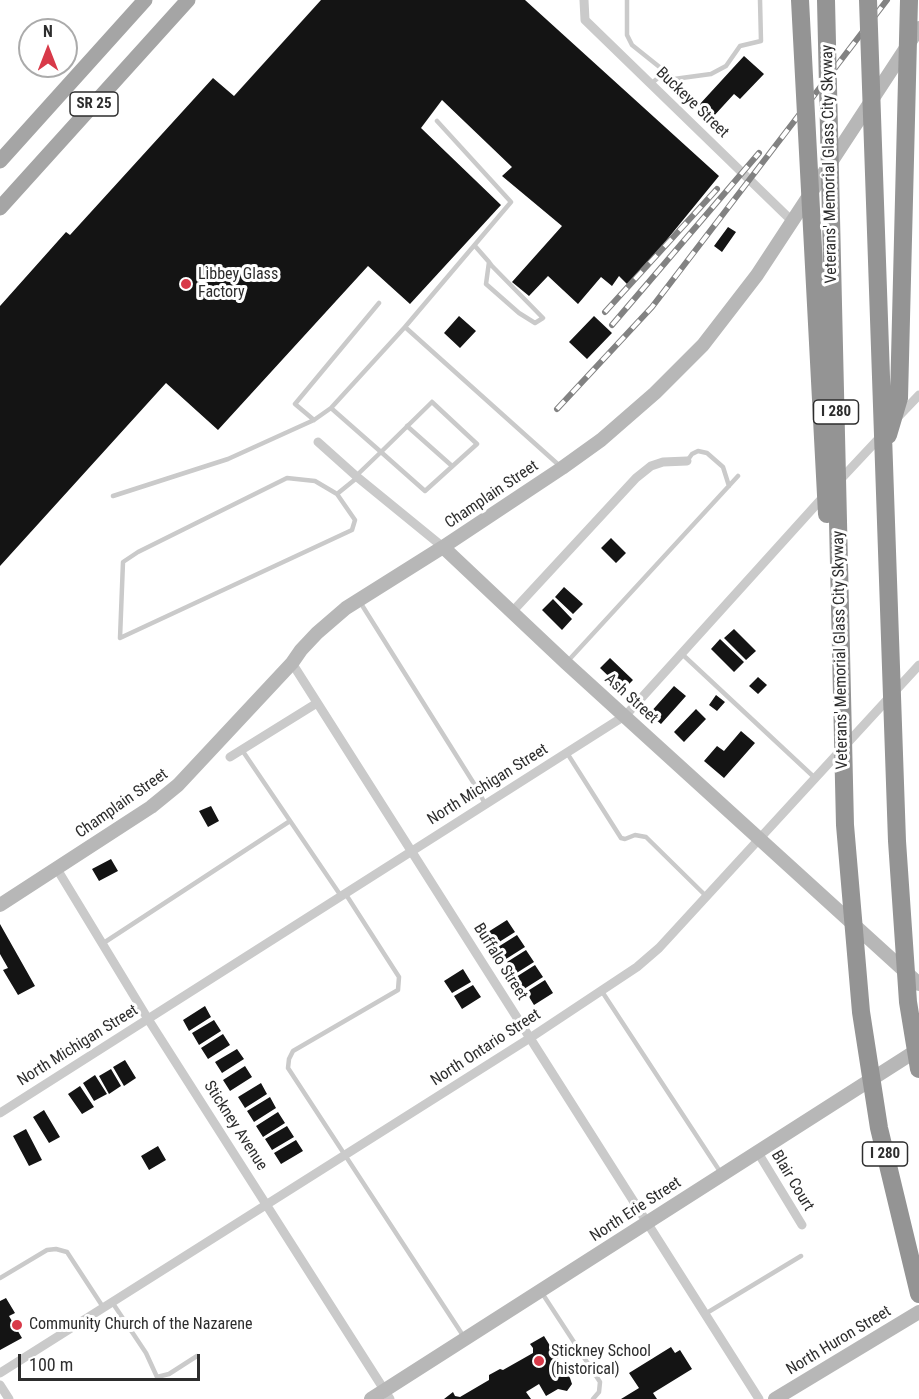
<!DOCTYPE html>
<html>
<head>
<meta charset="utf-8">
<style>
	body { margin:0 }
	#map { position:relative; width:919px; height:1399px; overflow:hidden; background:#fff; font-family:"Roboto Condensed",sans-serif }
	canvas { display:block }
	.north { position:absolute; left:18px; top:18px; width:60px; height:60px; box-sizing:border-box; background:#fff; border:2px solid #ababab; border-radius:50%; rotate:0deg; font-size:16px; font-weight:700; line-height:24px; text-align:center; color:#2d2d2d }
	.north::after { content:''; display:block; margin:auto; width:21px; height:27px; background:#d83a49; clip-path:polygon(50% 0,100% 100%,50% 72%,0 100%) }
	.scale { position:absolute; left:18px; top:1354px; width:182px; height:27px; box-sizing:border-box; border:3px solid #2d2d2d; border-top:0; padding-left:8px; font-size:18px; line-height:21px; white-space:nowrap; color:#2d2d2d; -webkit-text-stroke:4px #fff; paint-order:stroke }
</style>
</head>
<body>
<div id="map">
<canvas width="919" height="1399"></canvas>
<div class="north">N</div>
<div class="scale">100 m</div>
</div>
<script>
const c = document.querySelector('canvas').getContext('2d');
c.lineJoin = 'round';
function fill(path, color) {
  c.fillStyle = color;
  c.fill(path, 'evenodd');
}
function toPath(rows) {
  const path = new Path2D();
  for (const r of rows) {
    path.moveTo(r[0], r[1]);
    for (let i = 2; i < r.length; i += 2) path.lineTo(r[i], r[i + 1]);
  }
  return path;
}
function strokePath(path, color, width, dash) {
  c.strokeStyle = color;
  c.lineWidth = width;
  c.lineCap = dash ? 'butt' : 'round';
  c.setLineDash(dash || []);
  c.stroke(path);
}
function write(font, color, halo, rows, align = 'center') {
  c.font = font + ' "Roboto Condensed",sans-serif';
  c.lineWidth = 6;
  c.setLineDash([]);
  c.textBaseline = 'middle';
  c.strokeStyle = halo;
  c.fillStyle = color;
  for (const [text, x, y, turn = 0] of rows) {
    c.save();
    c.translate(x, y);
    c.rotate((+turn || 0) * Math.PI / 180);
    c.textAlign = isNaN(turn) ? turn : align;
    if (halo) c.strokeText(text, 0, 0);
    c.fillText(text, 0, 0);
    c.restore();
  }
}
const building = toPath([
	[321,0,525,0,719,176,629,286,619,276,612,286,601,277,578,304,548,276,529,296,512,282,562,226,502,176,512,167,442,100,421,128,501,205,410,304,368,266,218,430,166,383,0,566,0,306,66,232,70,235,213,78,234,96],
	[744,56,764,74,740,99,734,94,712,118,699,105],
	[728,227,736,232,722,252,714,246],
	[459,316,476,331,460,348,444,333],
	[594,316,612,333,587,359,569,342],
	[611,538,626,553,616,563,601,548],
	[564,587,583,604,573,614,555,597],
	[553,599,572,619,562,630,542,610],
	[734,629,756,651,746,660,724,638],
	[720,639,744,662,734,672,711,649],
	[610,658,633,680,623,690,600,668],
	[758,677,767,685,758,694,749,686],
	[674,686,686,696,661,724,649,714],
	[716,695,725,702,717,711,709,705],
	[696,709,706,719,684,742,674,732],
	[741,731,755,743,724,778,704,761,717,746,724,751],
	[211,806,219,821,208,827,199,811],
	[111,859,118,871,99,881,92,869],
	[507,920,515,932,496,944,488,932],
	[0,924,35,986,18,995,3,970,8,968,0,954],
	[517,935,525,947,506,959,498,947],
	[526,950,534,962,515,974,507,962],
	[535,965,543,977,524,989,516,977],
	[463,969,471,982,452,993,444,981],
	[545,980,553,993,534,1005,526,992],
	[473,985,481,997,462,1009,454,996],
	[205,1006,211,1017,189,1031,183,1020],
	[214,1020,221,1031,199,1045,192,1033],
	[223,1034,230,1045,208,1059,201,1048],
	[237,1049,244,1059,222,1073,215,1062],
	[125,1060,136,1078,124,1086,113,1067],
	[245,1066,252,1077,230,1091,223,1080],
	[111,1069,121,1086,109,1094,99,1076],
	[95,1075,107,1094,94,1101,83,1083],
	[261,1083,267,1094,245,1108,238,1097],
	[80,1086,94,1107,82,1114,68,1094],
	[270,1097,276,1108,254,1122,247,1111],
	[44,1110,60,1137,49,1143,33,1117],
	[278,1112,285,1123,263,1137,256,1126],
	[287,1126,294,1137,272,1150,265,1139],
	[26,1129,42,1160,29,1166,13,1136],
	[296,1140,303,1151,281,1164,274,1153],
	[158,1146,166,1160,149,1170,141,1156],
	[6,1298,15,1313,9,1316,22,1338,0,1350,0,1301],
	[544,1336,570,1378,572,1384,567,1391,558,1389,546,1396,539,1384,526,1392,531,1399,444,1399,453,1392,455,1396,460,1397,489,1380,489,1375,500,1369,503,1370,533,1353,533,1348,530,1344],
	[671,1347,675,1353,680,1350,692,1369,653,1393,657,1399,621,1399,639,1388,629,1373]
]);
const lane = toPath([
	[627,0,627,35,632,45,672,77],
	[651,84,660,76,674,79,711,74,726,66,740,46,761,41,760,0],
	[475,246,489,262,492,266,543,318,535,323,519,313,486,284,489,262],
	[405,327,511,202,437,121],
	[432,402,477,444,425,491,381,452,432,402],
	[314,420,295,404,379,303],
	[407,426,452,466],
	[687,461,692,454,698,451,707,453,723,467,729,486],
	[356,476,381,452,331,408,405,327,561,467],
	[337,494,355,520,352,530,120,638,123,562,138,552,287,478,315,481,337,494,358,477],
	[113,496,228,459,314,420,331,408],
	[360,602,478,790,485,804],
	[682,654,815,778],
	[567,662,738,476],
	[242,750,341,896],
	[567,753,621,838,625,839,635,835,646,837,706,896],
	[345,893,399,977,398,990,293,1051,289,1059,288,1068,464,1337],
	[102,944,290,821],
	[601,990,721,1173],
	[0,1278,47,1250,56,1249,67,1252,103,1307],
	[542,1293,600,1382,599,1392,593,1399],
	[112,1302,146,1353,157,1377,169,1374,197,1356],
	[705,1314,801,1256]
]);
const street = toPath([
	[584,0,585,20,792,221],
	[898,417,919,395],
	[318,442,356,476,443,547],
	[839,481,883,434],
	[512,612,636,478,651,466,663,462,687,461],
	[292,663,759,1399],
	[230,757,317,703],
	[57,869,148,1019,390,1399],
	[0,1113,626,715,825,495],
	[757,1151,802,1225],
	[0,1373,530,1038,637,967,659,948,919,665],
	[0,1385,9,1399]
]);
const secondary = toPath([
	[443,547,566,663,919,984],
	[0,905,151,807,178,785,292,663,301,650,317,633,346,608,443,547,562,468,601,440,655,393,703,345,757,275,919,28],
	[371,1399,919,1049],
	[775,1399,919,1312]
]);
const primary = toPath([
	[0,161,145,0],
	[0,208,188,0]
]);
const rail = toPath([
	[605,312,717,189],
	[612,325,759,153],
	[557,409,652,307,887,0]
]);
const highwayBridge = toPath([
	[800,0,827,514],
	[826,0,845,825,861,1012,879,1128,919,1294],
	[868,0,897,841,908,1002,919,1069],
	[888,435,899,398,909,0]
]);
const markers = [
	[186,284,6,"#d83a49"],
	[17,1325,6,"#d83a49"],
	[539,1361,6,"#d83a49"]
];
const shields = [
	[94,104,48],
	[836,412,45],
	[885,1154,45]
];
const shieldNames = [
	["SR 25",94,104],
	["I 280",836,412],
	["I 280",885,1154]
];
const streetNames = [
	["Buckeye Street",692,103,44],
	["Veterans' Memorial Glass City Skyway",830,164,-91],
	["Champlain Street",492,495,-34],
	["Veterans' Memorial Glass City Skyway",841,650,-91],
	["Ash Street",631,699,42],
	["North Michigan Street",488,785,-32],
	["Champlain Street",122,804,-35],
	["Buffalo Street",500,962,58],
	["North Michigan Street",78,1046,-32],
	["North Ontario Street",486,1048,-33],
	["Stickney Avenue",235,1126,57],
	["Blair Court",792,1181,59],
	["North Erie Street",636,1210,-33],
	["North Huron Street",839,1341,-31]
];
const poiNames = [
	["Libbey Glass",198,275],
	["Factory",198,293],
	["Community Church of the Nazarene",29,1325],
	["Stickney School",551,1352],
	["(historical)",551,1370]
];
fill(building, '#141414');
strokePath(lane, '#cacaca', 4.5);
strokePath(street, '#cacaca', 9);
strokePath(secondary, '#b7b7b7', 14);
strokePath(primary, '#a5a5a5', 15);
strokePath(rail, '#828282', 6);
strokePath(rail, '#fff', 4, [11]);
strokePath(highwayBridge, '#949494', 18);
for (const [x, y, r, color] of markers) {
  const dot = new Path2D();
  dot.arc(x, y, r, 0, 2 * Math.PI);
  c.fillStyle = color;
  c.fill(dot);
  strokePath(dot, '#fff', 2);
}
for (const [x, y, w] of shields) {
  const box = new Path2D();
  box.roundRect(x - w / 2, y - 12, w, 24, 4.5);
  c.fillStyle = '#fff';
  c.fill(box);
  strokePath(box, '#2d2d2d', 1.5);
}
write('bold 15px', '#2d2d2d', null, shieldNames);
write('16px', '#2d2d2d', '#fff', streetNames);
write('16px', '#2d2d2d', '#fff', poiNames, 'left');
</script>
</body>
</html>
